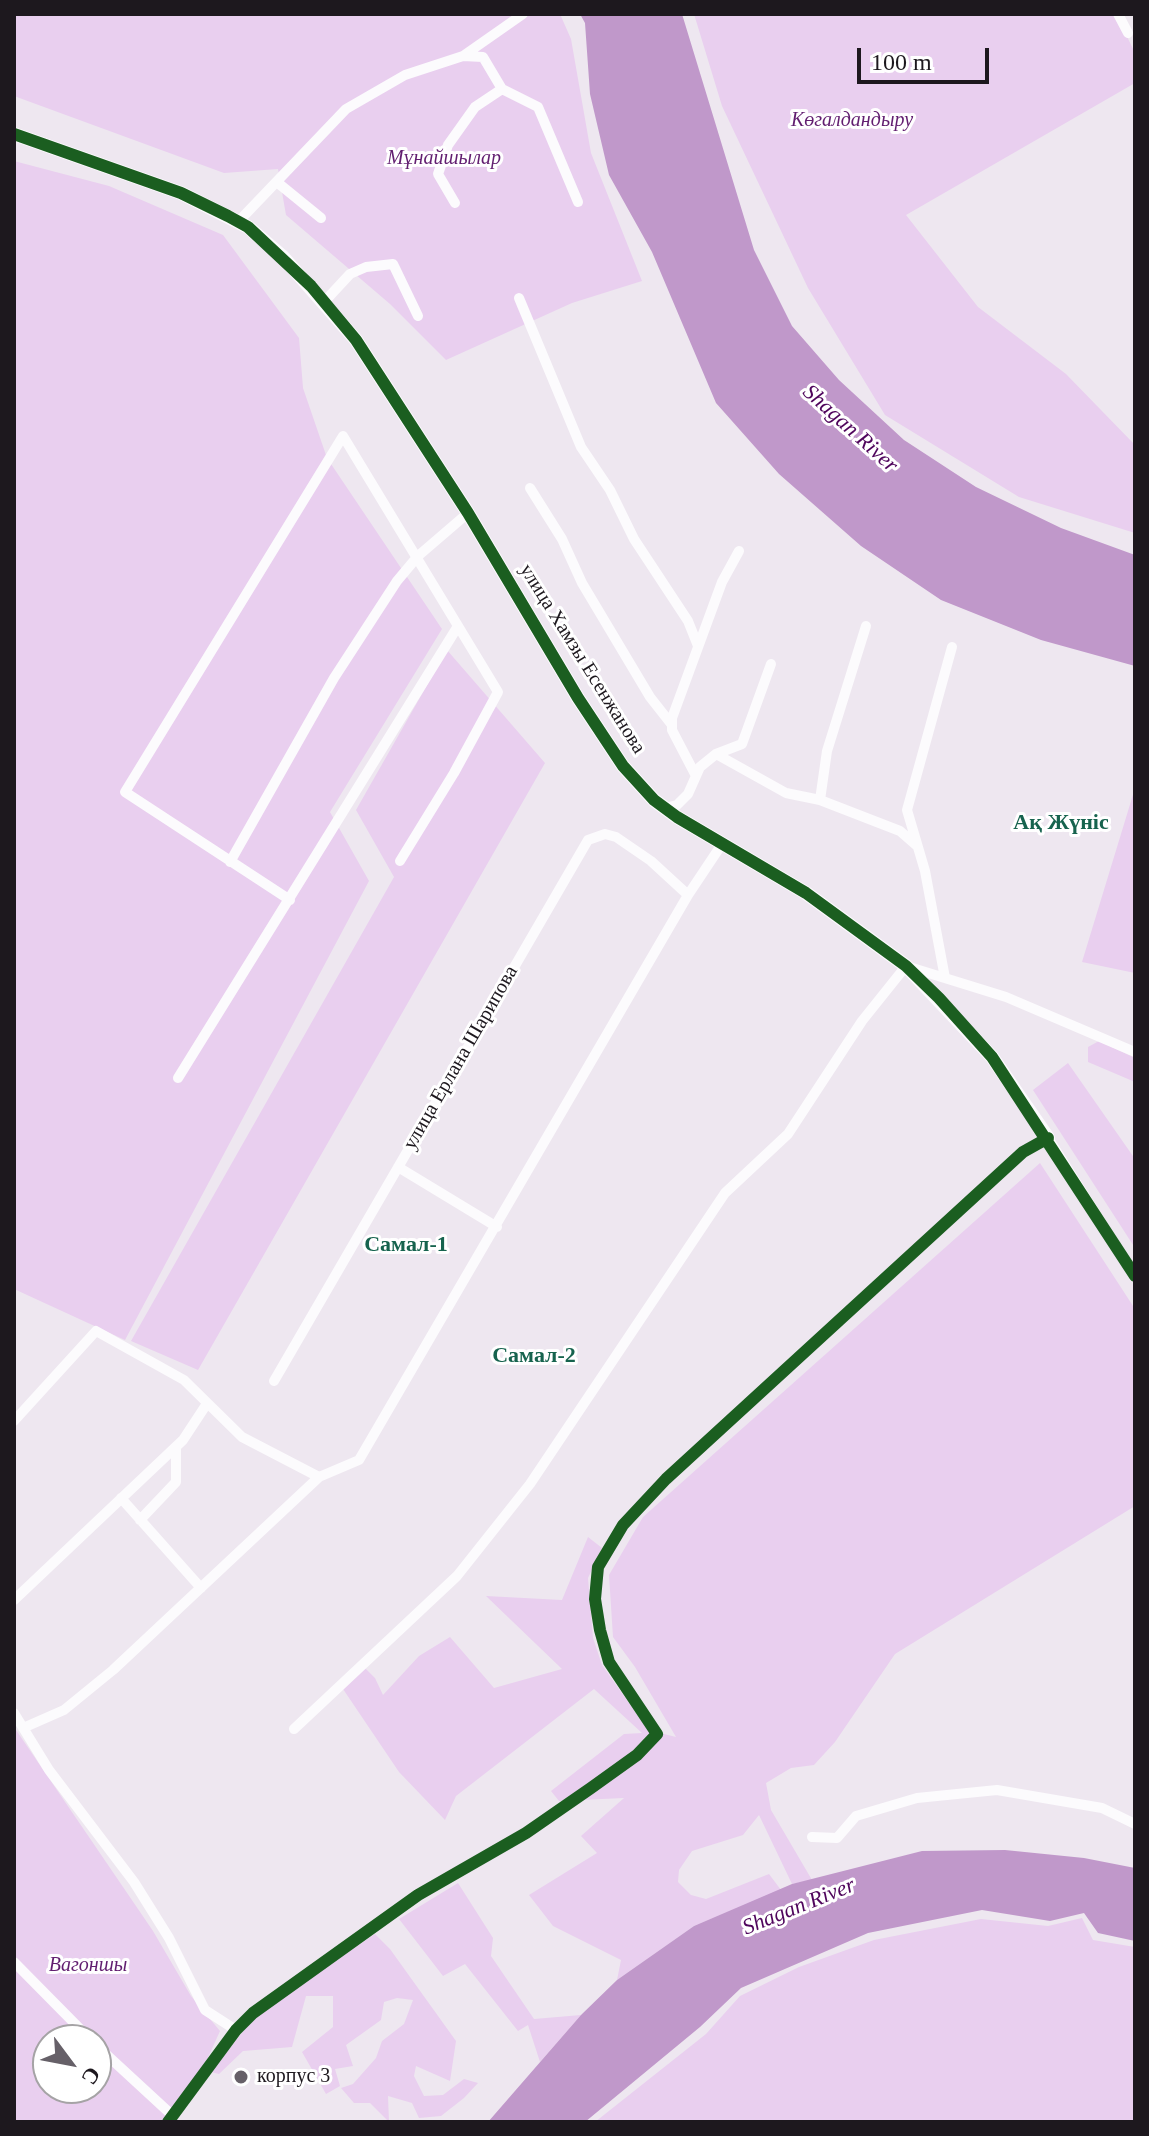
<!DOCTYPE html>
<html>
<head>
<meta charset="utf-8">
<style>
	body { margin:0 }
	#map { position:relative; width:1149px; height:2136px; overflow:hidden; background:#eee7f0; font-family:"Times New Roman",serif }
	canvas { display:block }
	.frame { position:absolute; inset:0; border:16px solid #1d181e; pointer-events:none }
	.north { position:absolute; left:32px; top:2024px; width:80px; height:80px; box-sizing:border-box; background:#fff; border:2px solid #a5a3a5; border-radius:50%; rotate:122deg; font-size:22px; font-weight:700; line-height:32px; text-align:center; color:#1d181e }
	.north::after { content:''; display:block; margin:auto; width:28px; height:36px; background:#666068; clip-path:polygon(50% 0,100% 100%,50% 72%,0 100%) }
	.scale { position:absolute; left:857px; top:48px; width:132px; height:36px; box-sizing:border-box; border:4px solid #1d181e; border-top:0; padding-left:10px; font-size:24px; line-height:28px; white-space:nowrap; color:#1d181e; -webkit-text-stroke:6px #fff; paint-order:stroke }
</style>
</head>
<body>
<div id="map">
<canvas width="1149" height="2136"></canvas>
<div class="frame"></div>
<div class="north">С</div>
<div class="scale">100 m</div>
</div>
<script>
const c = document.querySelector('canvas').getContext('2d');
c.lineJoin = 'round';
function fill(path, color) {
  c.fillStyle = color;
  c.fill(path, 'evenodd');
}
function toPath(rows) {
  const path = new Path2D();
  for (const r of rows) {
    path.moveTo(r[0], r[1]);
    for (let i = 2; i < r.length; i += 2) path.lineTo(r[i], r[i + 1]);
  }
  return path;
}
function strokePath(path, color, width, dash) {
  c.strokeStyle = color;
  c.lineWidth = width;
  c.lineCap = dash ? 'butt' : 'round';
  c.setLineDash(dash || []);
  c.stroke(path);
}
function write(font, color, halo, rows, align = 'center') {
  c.font = font + ' "Times New Roman",serif';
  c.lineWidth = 6;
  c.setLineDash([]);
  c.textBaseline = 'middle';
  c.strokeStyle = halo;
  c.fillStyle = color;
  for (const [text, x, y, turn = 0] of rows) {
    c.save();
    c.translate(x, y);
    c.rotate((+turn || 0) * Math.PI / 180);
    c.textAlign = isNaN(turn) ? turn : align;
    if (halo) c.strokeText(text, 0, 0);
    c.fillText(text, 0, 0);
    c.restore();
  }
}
const green = toPath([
	[14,14,560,14,571,39,591,153,642,281,572,303,446,360,390,304,286,215,278,169,224,173,14,96],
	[694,14,1116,14,1135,53,1135,83,906,215,978,307,1066,374,1135,445,1135,533,1019,497,885,415,808,288,722,106],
	[14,161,109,186,223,235,299,338,303,388,327,458,442,629,330,812,369,881,125,1340,14,1289],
	[447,650,545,763,198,1370,131,1341,394,877,356,810],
	[1135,788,1135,973,1082,962],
	[1099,1041,1135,1058,1135,1082,1088,1062,1088,1047],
	[1068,1063,1135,1159,1135,1248,1033,1090],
	[1040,1163,1135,1309,1135,1506,895,1654,835,1742,814,1765,791,1768,766,1783,771,1810,812,1880,792,1884,759,1815,743,1835,692,1851,679,1870,678,1882,691,1895,706,1899,769,1874,781,1890,694,1926,617,1980,621,1960,553,1926,529,1895,597,1853,581,1836,624,1798,559,1801,551,1791,624,1734,642,1733,594,1689,456,1796,445,1820,399,1772,343,1689,363,1666,375,1678,383,1695,419,1656,450,1637,494,1688,562,1669,486,1596,562,1600,588,1537,602,1548,588,1578,593,1638,602,1665,648,1730,676,1737,635,1667,613,1637,609,1575,643,1517],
	[14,1727,153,1931,191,1996,220,2031,201,2073,161,2122,14,2122],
	[48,2040,96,2040,96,2088,48,2088],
	[458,1883,493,1938,491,1956,534,2019,581,2015,540,2062,528,2025,518,2031,465,1964,443,1976,399,1919],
	[1082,1918,1093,1940,1135,1947,1135,2122,595,2122,706,2034,740,1996,799,1967,874,1940,981,1919,1048,1926],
	[375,1934,390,1949,456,2041,450,2081,416,2066,414,2076,424,2096,443,2095,464,2079,478,2083,464,2098,441,2116,419,2118,412,2103,388,2096,389,2122,370,2103,354,2103,341,2088,353,2084,376,2058,382,2041,404,2024,413,2000,397,1998,384,2002,381,2020,346,2045,353,2066,335,2069,340,2086,326,2094,302,2052,333,2027,333,1996,306,1996,292,2047,243,2051,219,2074,211,2072,256,2015]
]);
const water = toPath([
	[580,14,682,14,754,250,792,326,839,380,904,440,976,487,1061,528,1135,555,1135,666,1041,640,941,600,861,546,779,474,716,403,652,252,609,175,590,94,585,23],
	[1005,1850,1084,1858,1135,1868,1135,1941,1098,1933,1084,1913,1050,1921,982,1910,868,1933,741,1988,700,2027,585,2122,488,2122,581,2015,617,1980,694,1926,792,1884,922,1851]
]);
const street = toPath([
	[1118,14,1128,33],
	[463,56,523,14],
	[278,183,321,218],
	[455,203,438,174,448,145,475,107,502,89],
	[238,222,346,109,405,75,463,56,483,57,502,89,538,107,578,202],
	[519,298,581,447,610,490,634,539,688,621,698,646],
	[324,302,350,274,366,267,393,264,418,316],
	[530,488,562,539,582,583,650,697,672,725],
	[716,754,786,793,820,800,900,831,916,845],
	[696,776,672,730,672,718,722,582,739,551],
	[820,800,827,751,866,626],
	[665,808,677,805,688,794,700,767,716,754,742,744,771,664],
	[230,862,334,678,397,581,418,556,468,513],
	[290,900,125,792,343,436,498,692,454,773,400,861],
	[945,978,925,871,907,810,952,647],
	[178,1078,458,626],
	[398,1167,497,1227],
	[274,1381,588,840,605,834,616,837,651,861,688,895],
	[14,1421,96,1331,184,1380,242,1437,319,1477],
	[121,1498,201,1588],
	[140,1520,176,1482,176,1447],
	[14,1600,183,1440,206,1405],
	[14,1713,49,1770,134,1882,169,1938,205,2010,236,2030],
	[23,1728,64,1710,113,1670,319,1477,359,1460,688,895,722,844],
	[294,1729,457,1576,530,1484,725,1193,788,1134,862,1021,906,966,1006,997,1135,1052],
	[812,1837,837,1838,856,1816,917,1798,997,1790,1102,1808,1135,1824],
	[14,1962,91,2040],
	[96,2045,173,2116],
	[168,2122,236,2030,253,2013,418,1895,526,1833,591,1788,637,1755,657,1734,609,1662,600,1630,595,1599,598,1567,623,1525,666,1479,1023,1152,1048,1138,1135,1276]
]);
const secondary = toPath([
	[14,134,181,193,248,227,283,257,356,340,468,513,578,698,623,766,654,800,677,817,806,893,906,966,992,1057,1048,1138]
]);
const cycleway = toPath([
	[14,134,181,193,228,216,248,227,311,286,356,340,468,513,578,698,623,766,654,800,677,817,806,893,906,966,939,998,992,1057,1135,1276],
	[168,2122,236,2030,253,2013,418,1895,526,1833,591,1788,637,1755,657,1734,609,1662,600,1630,595,1599,598,1567,623,1525,666,1479,1023,1152,1048,1138]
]);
const markers = [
	[241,2077,8,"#666068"]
];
const parkNames = [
	["Көгалдандыру",852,121],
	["Мұнайшылар",444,159],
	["Вагоншы",88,1966]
];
const streetNames = [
	["улица Хамзы Есенжанова",582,659,58],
	["улица Ерлана Шарипова",461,1058,-60]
];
const poiNames = [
	["корпус 3",257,2077]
];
const waterNames = [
	["Shagan River",850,429,42],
	["Shagan River",799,1907,-22]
];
const neighbourhoodNames = [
	["Ақ Жүніс",1061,823],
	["Самал-1",406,1245],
	["Самал-2",534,1356]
];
fill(green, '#e9cfef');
fill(water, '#c098ca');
strokePath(street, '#fcfbfd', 10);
strokePath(secondary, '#fcfbfd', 14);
strokePath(cycleway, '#1b5e20', 12);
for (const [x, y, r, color] of markers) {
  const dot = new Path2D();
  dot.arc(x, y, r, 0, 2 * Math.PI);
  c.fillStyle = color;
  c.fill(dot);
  strokePath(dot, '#fff', 3);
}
write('italic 20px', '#621e70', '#fff', parkNames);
write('20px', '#1d181e', '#fff', streetNames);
write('20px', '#1d181e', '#fff', poiNames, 'left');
write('italic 22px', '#4f055c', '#fff', waterNames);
write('bold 22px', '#16634e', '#fff', neighbourhoodNames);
</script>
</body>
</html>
